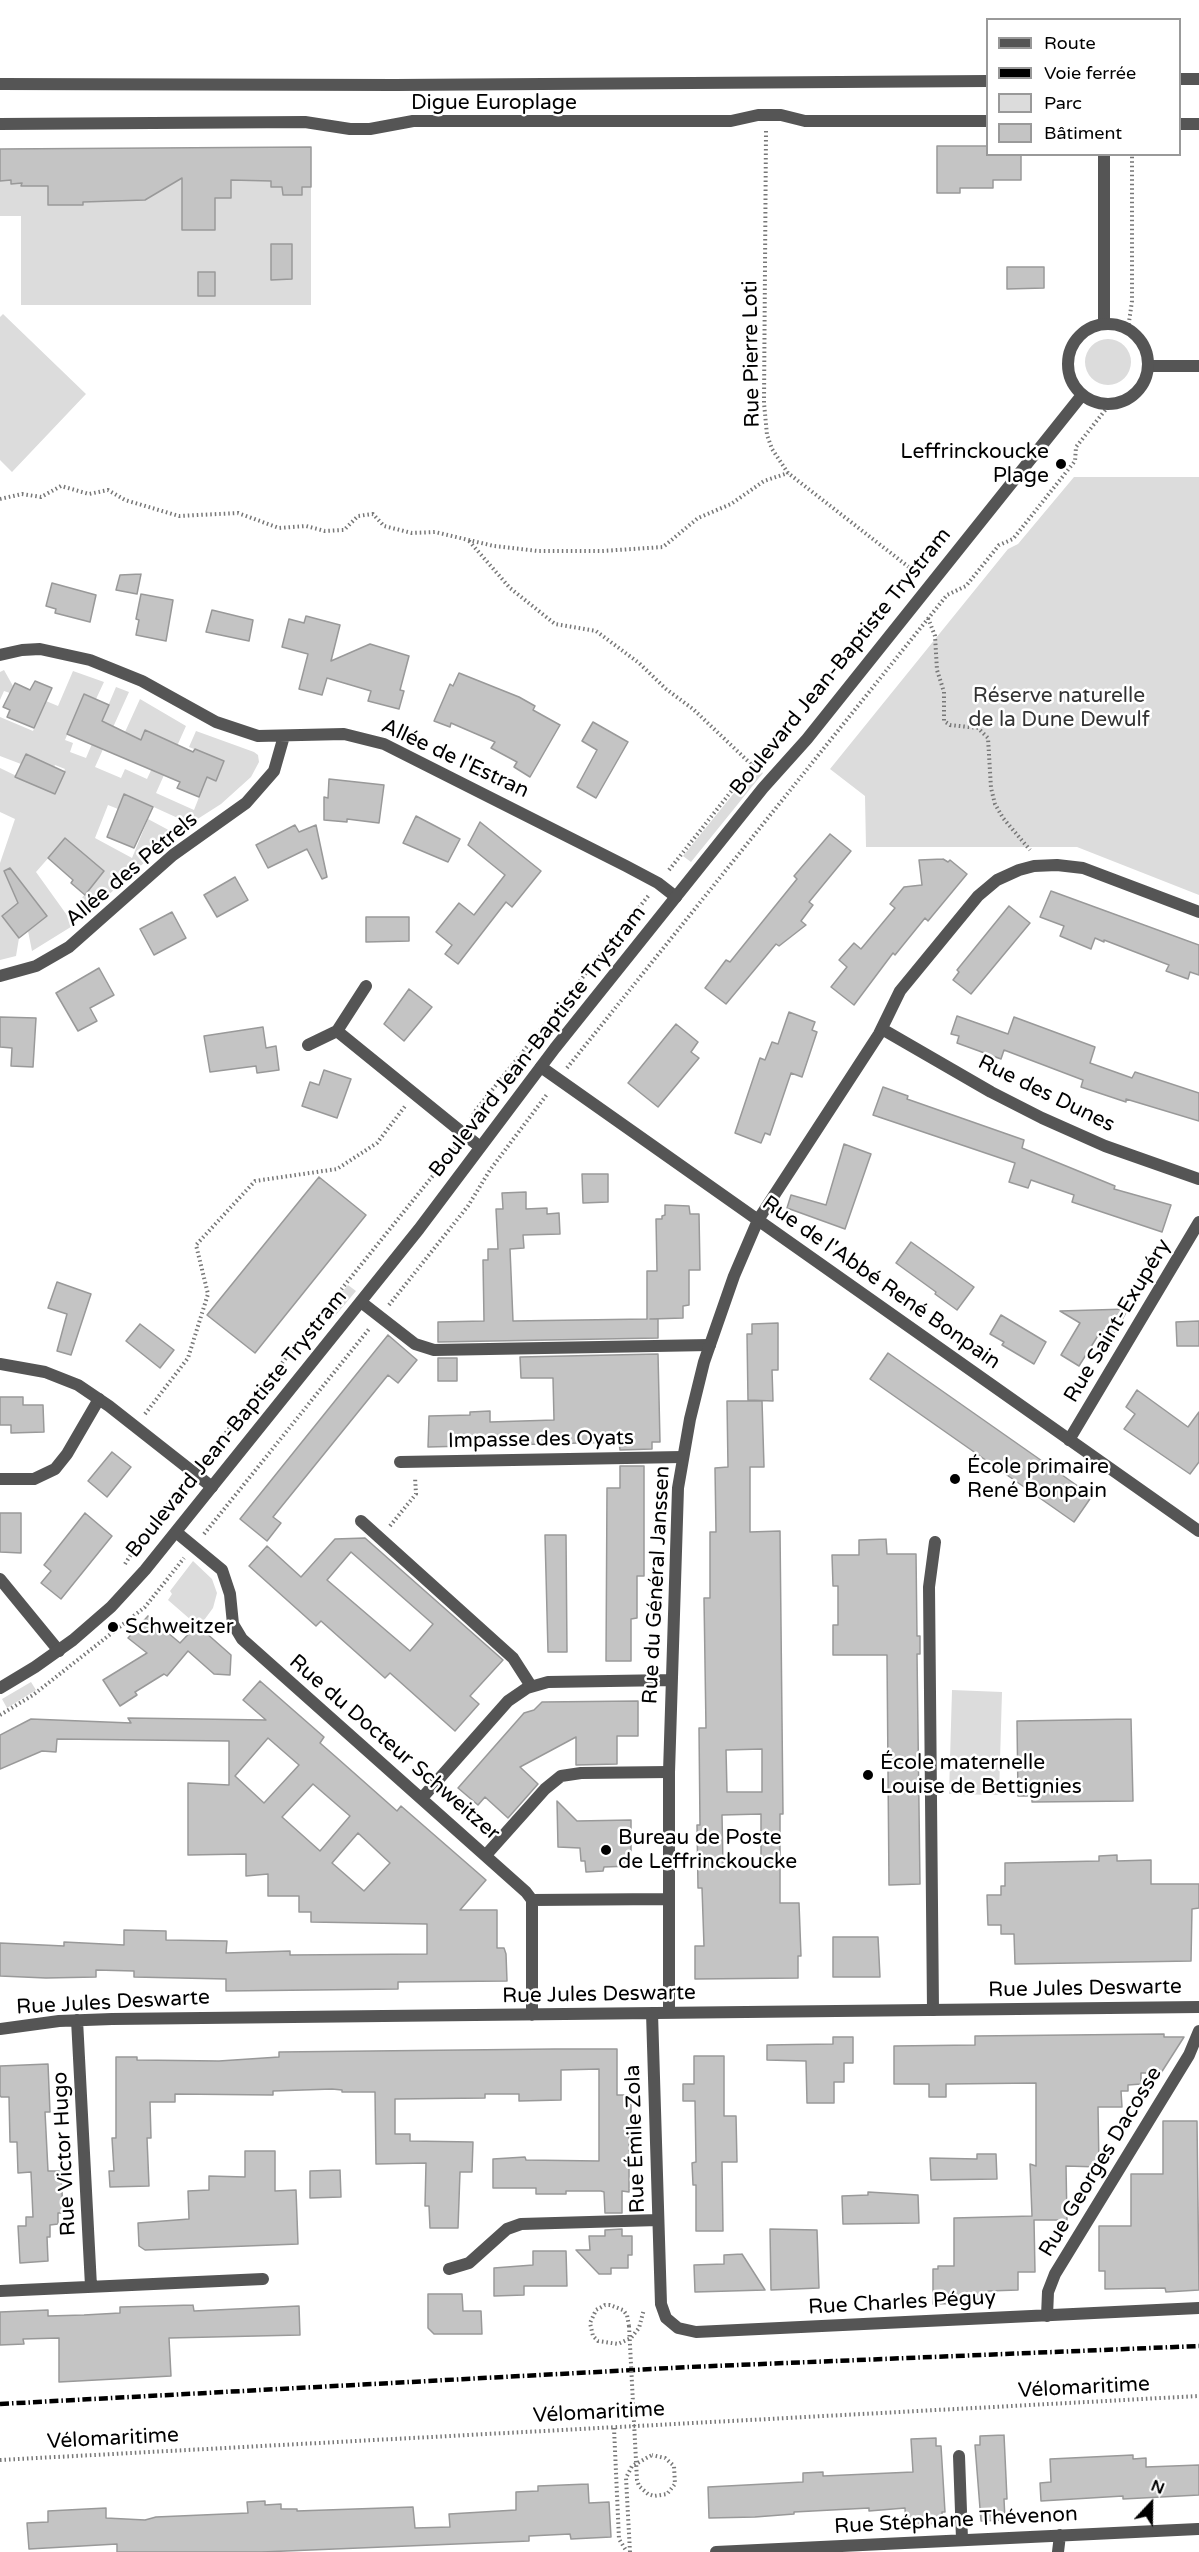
<!DOCTYPE html>
<html>
<head>
<meta charset="utf-8">
<style>
	body { margin:0 }
	#map { position:relative; width:1199px; height:2552px; overflow:hidden; background:#fff; font-family:"Varela Round",sans-serif }
	canvas { display:block }
	.legend { position:absolute; left:986px; top:18px; width:195px; height:138px; box-sizing:border-box; background:#fff; border:2px solid #999; margin:0; padding:8px 10px; list-style:none; font-size:18px; color:#000 }
	.legend li { display:flex; align-items:center; gap:12px; height:30px }
	.legend b { width:30px; border:2px solid #999 }
	.north { position:absolute; left:1121px; top:2474px; width:60px; height:60px; -webkit-text-stroke:4px #fff; paint-order:stroke; rotate:22deg; font-size:16px; font-weight:700; line-height:24px; text-align:center; color:#000 }
	.north::after { content:''; display:block; margin:auto; width:21px; height:27px; background:#000; clip-path:polygon(50% 0,100% 100%,50% 72%,0 100%) }
</style>
</head>
<body>
<div id="map">
<canvas width="1199" height="2552"></canvas>
<ul class="legend">
<li><b style="height:8px;background:#555"></b>Route</li>
<li><b style="height:8px;background:#000"></b>Voie ferrée</li>
<li><b style="height:16px;background:#dcdcdc"></b>Parc</li>
<li><b style="height:16px;background:#c4c4c4"></b>Bâtiment</li>
</ul>
<div class="north">N</div>
</div>
<script>
const c = document.querySelector('canvas').getContext('2d');
c.lineJoin = 'round';
function fill(path, color) {
  c.fillStyle = color;
  c.fill(path, 'evenodd');
}
function toPath(rows) {
  const path = new Path2D();
  for (const r of rows) {
    if (r.length === 3) {
      path.moveTo(r[0] + r[2], r[1]);
      path.arc(r[0], r[1], r[2], 0, 2 * Math.PI);
      continue;
    }
    path.moveTo(r[0], r[1]);
    for (let i = 2; i < r.length; i += 2) path.lineTo(r[i], r[i + 1]);
  }
  return path;
}
function strokePath(path, color, width, dash) {
  c.strokeStyle = color;
  c.lineWidth = width;
  c.lineCap = dash ? 'butt' : 'round';
  c.setLineDash(dash || []);
  c.stroke(path);
}
function write(font, color, halo, rows, align = 'center') {
  c.font = font + ' "Varela Round",sans-serif';
  c.lineWidth = 5;
  c.setLineDash([]);
  c.textBaseline = 'middle';
  c.strokeStyle = halo;
  c.fillStyle = color;
  for (const [text, x, y, turn = 0] of rows) {
    c.save();
    c.translate(x, y);
    c.rotate((+turn || 0) * Math.PI / 180);
    c.textAlign = isNaN(turn) ? turn : align;
    if (halo) c.strokeText(text, 0, 0);
    c.fillText(text, 0, 0);
    c.restore();
  }
}
const green = toPath([
	[311,147,311,305,21,305,21,216,0,216,0,149],
	[3,314,86,394,12,472,0,460,0,317],
	[1108,362,23],
	[1074,477,1199,477,1199,895,1077,847,866,847,865,796,830,769,1008,549,1018,544],
	[4,670,13,686,10,693,4,691,0,700,0,672],
	[73,671,104,682,96,699,84,695,65,740,73,743,70,752,86,758,116,687,129,692,95,767,121,778,125,769,147,779,165,740,145,731,141,740,125,732,140,699,186,726,156,793,194,810,207,777,215,780,223,761,189,747,196,731,254,752,258,755,259,762,251,777,221,804,196,820,180,819,125,794,118,809,108,805,95,838,132,858,148,819,176,834,85,916,76,905,104,871,65,839,36,872,74,925,32,951,28,931,19,938,16,956,0,960,0,863,15,819,0,812,0,768,54,794,65,769,55,765,54,767,26,754,21,764,0,756,0,717,33,731,46,701,58,706],
	[755,767,763,773,691,862,683,856],
	[348,1285,356,1291,335,1316,327,1310],
	[193,1561,212,1579,217,1593,213,1608,199,1627,168,1600,172,1594,170,1591],
	[31,1682,36,1690,7,1708,2,1699],
	[952,1690,1002,1692,999,1795,949,1794]
]);
const building = toPath([
	[937,146,987,146,987,154,1021,154,1021,180,993,180,993,188,960,188,960,193,937,193,937,146],
	[311,147,311,187,302,187,302,195,283,195,282,187,271,187,271,181,231,180,231,198,215,198,215,230,182,230,182,178,145,200,83,202,83,205,48,205,48,186,21,186,22,183,11,184,11,180,0,181,0,149,311,147],
	[271,244,292,244,292,279,271,280,271,244],
	[1007,267,1044,267,1044,288,1007,289,1007,267],
	[198,272,215,272,215,296,198,296,198,272],
	[141,574,137,594,116,590,120,575,141,574],
	[52,583,96,595,90,622,55,613,56,609,46,606,52,583],
	[141,594,173,600,166,641,136,635,139,620,136,619,141,594],
	[212,610,253,620,249,641,206,632,212,610],
	[306,616,340,625,331,661,370,644,409,656,400,690,404,691,399,709,368,701,371,691,327,678,322,695,299,689,308,654,282,647,289,619,304,623,306,616],
	[459,673,519,697,535,706,533,710,560,725,530,777,514,767,517,762,491,748,495,742,451,723,450,727,434,721,450,684,453,686,459,673],
	[35,681,52,688,34,728,7,717,10,710,3,707,15,683,30,690,35,681],
	[84,694,109,705,102,721,141,740,145,730,193,752,195,749,224,761,216,781,207,777,199,797,177,788,180,782,67,734,84,694],
	[593,722,628,742,596,798,577,787,597,750,582,741,593,722],
	[26,754,65,772,55,794,15,777,26,754],
	[329,779,384,785,379,823,347,819,347,822,324,820,324,797,328,798,329,779],
	[124,794,153,807,134,848,107,837,124,794],
	[416,816,460,839,448,862,403,843,416,816],
	[480,822,541,871,512,907,506,902,458,964,445,954,452,945,436,932,459,903,474,915,505,875,468,845,480,822],
	[295,825,299,832,316,825,327,877,322,879,307,849,268,868,256,845,295,825],
	[830,834,851,851,809,902,813,905,801,921,806,925,779,946,776,944,726,1004,705,988,726,960,730,962,759,926,797,879,794,876,830,834],
	[65,838,104,871,85,895,71,883,73,880,48,858,65,838],
	[943,859,948,862,950,860,967,874,928,921,925,918,895,955,893,953,854,1005,831,987,847,967,839,960,854,943,861,949,895,908,890,904,904,887,922,885,919,860,943,859],
	[10,868,47,916,19,938,2,916,18,903,4,871,10,868],
	[235,877,248,900,217,917,204,895,235,877],
	[1051,891,1199,945,1199,975,1190,972,1188,979,1166,971,1169,965,1104,940,1104,942,1095,938,1091,949,1060,936,1064,926,1040,917,1051,891],
	[1009,906,1030,923,971,994,953,980,959,972,957,970,1009,906],
	[172,912,186,938,154,955,140,929,172,912],
	[366,917,409,917,409,941,366,942,366,917],
	[99,968,114,995,90,1008,97,1021,78,1031,56,993,99,968],
	[409,989,432,1007,404,1041,384,1024,409,989],
	[789,1012,815,1022,812,1030,817,1032,802,1077,791,1073,770,1135,765,1133,761,1143,735,1133,760,1058,765,1060,772,1042,778,1044,789,1012],
	[957,1016,1008,1034,1014,1017,1095,1047,1090,1063,1132,1078,1135,1072,1199,1093,1199,1121,1126,1099,1126,1102,1081,1087,1083,1080,1004,1050,1001,1059,957,1043,959,1036,951,1034,957,1016],
	[0,1017,36,1018,33,1067,11,1066,12,1048,0,1047,0,1017],
	[676,1024,698,1042,691,1052,699,1058,658,1107,628,1083,676,1024],
	[263,1027,266,1048,276,1046,279,1070,257,1073,256,1066,210,1072,204,1036,263,1027],
	[324,1070,351,1079,337,1118,302,1106,310,1082,319,1085,324,1070],
	[883,1087,908,1096,907,1099,1024,1140,1022,1148,1115,1186,1114,1189,1171,1205,1162,1232,1072,1202,1074,1195,1031,1180,1028,1188,1009,1182,1015,1163,873,1115,883,1087],
	[844,1144,871,1154,845,1229,787,1208,791,1195,826,1205,844,1144],
	[582,1174,608,1174,608,1202,583,1203,582,1174],
	[319,1177,366,1215,255,1353,207,1315,319,1177],
	[526,1192,526,1209,547,1208,547,1214,559,1213,560,1234,523,1235,524,1248,510,1249,513,1321,647,1319,647,1271,657,1271,656,1219,662,1219,662,1216,665,1215,665,1205,689,1206,690,1214,699,1214,700,1270,689,1270,689,1305,683,1306,683,1318,650,1319,658,1319,658,1338,438,1342,438,1322,484,1321,483,1260,488,1260,488,1249,498,1249,496,1209,503,1209,502,1193,526,1192],
	[911,1242,974,1287,957,1310,935,1294,936,1292,896,1263,911,1242],
	[57,1282,91,1294,71,1355,57,1351,67,1314,48,1308,57,1282],
	[1128,1309,1110,1340,1099,1334,1079,1366,1061,1355,1080,1323,1060,1311,1128,1309],
	[1001,1315,1046,1342,1034,1364,1002,1345,1004,1342,990,1334,1001,1315],
	[1199,1321,1199,1346,1177,1346,1176,1322,1199,1321],
	[778,1323,778,1370,772,1370,773,1401,748,1400,747,1334,752,1334,752,1324,778,1323],
	[140,1324,174,1350,160,1368,126,1341,140,1324],
	[388,1335,417,1360,398,1383,388,1375,273,1517,281,1523,267,1541,240,1519,388,1335],
	[888,1353,1092,1496,1074,1522,870,1379,888,1353],
	[658,1354,660,1442,652,1442,652,1449,620,1450,619,1442,428,1447,429,1416,470,1415,470,1412,490,1411,490,1422,554,1420,553,1378,521,1378,520,1357,658,1354],
	[438,1358,457,1358,457,1381,438,1381,438,1358],
	[1137,1390,1188,1427,1199,1412,1199,1462,1190,1474,1124,1429,1135,1414,1126,1407,1137,1390],
	[0,1397,23,1397,23,1405,43,1405,44,1432,11,1433,11,1425,0,1425,0,1397],
	[727,1401,762,1401,764,1467,750,1467,750,1532,780,1531,783,1814,780,1814,780,1903,799,1903,801,1956,798,1956,798,1978,695,1979,695,1946,704,1946,702,1888,698,1888,697,1825,700,1825,699,1728,706,1728,704,1598,710,1598,710,1532,716,1532,715,1468,728,1467,727,1401],
	[762,1749,762,1792,727,1792,726,1750,762,1749],
	[761,1814,761,1866,723,1866,722,1815,761,1814],
	[112,1452,131,1467,107,1497,88,1481,112,1452],
	[620,1466,644,1466,644,1576,637,1576,637,1618,631,1619,631,1661,606,1661,607,1488,620,1488,620,1466],
	[0,1513,21,1513,21,1553,0,1552,0,1513],
	[85,1513,112,1536,61,1599,41,1583,51,1571,44,1565,85,1513],
	[545,1535,566,1535,567,1652,548,1652,545,1535],
	[365,1538,503,1660,470,1696,479,1704,455,1731,390,1673,385,1678,321,1621,316,1626,249,1566,267,1546,301,1577,335,1539,365,1538],
	[351,1552,433,1624,410,1651,327,1580,351,1552],
	[886,1539,887,1554,916,1554,917,1636,920,1636,920,1654,917,1654,920,1884,889,1885,887,1655,833,1655,833,1625,838,1625,838,1586,833,1586,832,1555,859,1555,859,1540,886,1539],
	[148,1616,180,1643,197,1625,231,1655,230,1675,214,1674,188,1651,167,1676,164,1674,135,1692,137,1695,120,1706,103,1680,147,1653,128,1638,148,1616],
	[260,1681,324,1737,320,1743,336,1757,397,1811,401,1806,486,1880,460,1910,497,1910,497,1948,504,1948,506,1954,507,1981,398,1982,398,1989,226,1991,226,1979,134,1977,134,1971,96,1970,96,1977,46,1978,0,1976,0,1943,64,1946,64,1942,124,1945,124,1930,166,1931,166,1940,227,1941,226,1953,290,1951,290,1955,427,1954,427,1924,311,1922,311,1912,299,1912,299,1896,268,1896,268,1874,246,1876,246,1854,188,1855,188,1783,229,1785,229,1741,57,1739,56,1752,42,1751,0,1769,0,1735,31,1719,131,1723,128,1718,266,1720,243,1700,260,1681],
	[268,1738,299,1765,264,1803,235,1776,268,1738],
	[313,1784,350,1816,320,1851,282,1817,313,1784],
	[358,1833,390,1863,364,1891,332,1863,358,1833],
	[638,1701,638,1736,617,1736,617,1764,576,1765,576,1737,520,1767,538,1784,508,1818,485,1797,478,1805,458,1788,524,1713,534,1710,542,1702,638,1701],
	[1131,1719,1133,1801,1032,1802,1032,1796,1018,1796,1017,1721,1131,1719],
	[557,1801,577,1821,631,1820,631,1866,604,1867,603,1871,586,1872,585,1861,581,1861,580,1848,558,1847,557,1801],
	[1117,1855,1117,1861,1151,1860,1151,1884,1199,1884,1199,1908,1192,1909,1191,1961,1015,1964,1014,1934,1001,1934,1001,1925,988,1925,987,1895,1001,1895,1001,1886,1005,1886,1005,1863,1099,1861,1099,1856,1117,1855],
	[833,1937,878,1937,880,1977,833,1977,833,1937],
	[1164,2034,1164,2037,1184,2037,1161,2073,1141,2073,1141,2084,1128,2085,1128,2091,1121,2091,1122,2107,1098,2107,1099,2167,1066,2166,1067,2220,1034,2220,1035,2272,1018,2272,1018,2290,988,2291,988,2299,977,2299,977,2303,933,2304,933,2269,938,2269,938,2266,954,2266,954,2218,1032,2216,1030,2164,1036,2166,1036,2083,946,2084,946,2097,929,2097,929,2084,894,2084,894,2046,975,2045,975,2036,1164,2034],
	[833,2037,853,2037,853,2063,844,2063,844,2082,834,2082,834,2103,807,2103,806,2061,767,2060,767,2045,833,2044,833,2037],
	[555,2049,617,2049,617,2095,631,2095,631,2116,629,2116,629,2192,622,2191,622,2213,605,2213,604,2192,601,2191,566,2191,566,2194,536,2194,536,2188,493,2188,493,2159,525,2157,526,2160,599,2161,599,2069,561,2070,561,2100,519,2101,519,2094,485,2094,485,2098,395,2099,395,2134,410,2134,410,2141,473,2142,472,2172,460,2172,458,2228,430,2228,429,2206,425,2206,426,2163,376,2164,375,2092,342,2092,342,2090,332,2089,273,2091,273,2095,175,2094,175,2102,150,2102,151,2138,147,2138,149,2186,110,2187,109,2171,114,2171,112,2138,116,2138,116,2057,137,2057,137,2060,219,2061,279,2057,279,2052,555,2049],
	[694,2056,724,2056,724,2116,736,2116,737,2162,722,2162,723,2231,696,2231,696,2185,693,2185,692,2163,696,2162,695,2101,683,2101,683,2084,694,2084,694,2056],
	[48,2064,50,2112,45,2112,48,2171,61,2171,63,2213,58,2213,58,2224,50,2225,50,2237,47,2237,48,2261,20,2263,18,2226,26,2226,26,2217,33,2217,31,2172,18,2173,17,2142,10,2142,9,2097,1,2097,0,2095,0,2066,48,2064],
	[1163,2121,1197,2121,1199,2290,1166,2292,1165,2288,1105,2289,1105,2271,1099,2271,1099,2226,1131,2226,1131,2174,1163,2174,1163,2121],
	[245,2151,275,2151,275,2191,296,2190,298,2244,145,2250,139,2246,138,2223,189,2219,188,2191,209,2190,209,2176,245,2177,245,2151],
	[977,2154,996,2154,997,2179,931,2180,930,2158,977,2159,977,2154],
	[340,2170,341,2197,310,2198,310,2171,340,2170],
	[868,2192,918,2195,919,2223,843,2224,842,2196,868,2195,868,2192],
	[622,2229,622,2236,632,2236,632,2255,628,2255,628,2268,611,2268,611,2274,599,2274,576,2250,590,2250,589,2236,605,2236,605,2230,622,2229],
	[770,2229,817,2230,819,2288,771,2290,770,2229],
	[533,2251,566,2251,567,2286,524,2286,524,2295,494,2296,494,2268,533,2265,533,2251],
	[742,2254,765,2290,695,2292,694,2265,724,2264,724,2255,742,2254],
	[428,2294,462,2294,463,2311,481,2311,482,2334,434,2334,428,2328,428,2294],
	[193,2305,194,2311,299,2306,300,2335,169,2338,171,2376,59,2382,59,2338,23,2339,24,2344,0,2345,0,2312,48,2310,48,2316,84,2315,120,2313,120,2307,193,2305],
	[1004,2435,1007,2499,1004,2499,1005,2520,981,2521,975,2445,980,2445,980,2436,1004,2435],
	[936,2438,936,2446,941,2446,945,2512,942,2512,943,2523,906,2525,905,2508,869,2511,869,2508,794,2512,794,2514,755,2517,709,2518,708,2487,803,2482,803,2473,823,2472,823,2476,913,2472,911,2439,936,2438],
	[1133,2455,1133,2459,1146,2458,1146,2467,1199,2465,1199,2495,1123,2499,1123,2496,1041,2501,1040,2483,1051,2482,1050,2459,1133,2455],
	[588,2484,589,2503,609,2502,611,2537,571,2539,570,2534,529,2536,529,2541,262,2552,117,2552,117,2544,29,2549,27,2523,48,2522,48,2511,106,2508,106,2518,145,2520,156,2517,248,2513,247,2502,265,2501,265,2505,281,2504,281,2509,297,2509,297,2511,413,2507,415,2528,450,2527,449,2514,516,2510,516,2492,538,2491,538,2486,588,2484]
]);
const path = toPath([
	[766,131,764,403,767,435,772,449,788,473,919,575],
	[1128,329,1132,301,1132,154],
	[0,499,22,494,41,497,61,486,89,494,108,490,125,500,179,516,238,513,279,528,306,526,325,531,344,530,358,516,373,514,384,526,412,533,435,532,494,546,538,551,602,551,663,547,698,518,731,504,764,481,788,473],
	[469,541,510,588,555,624,596,631,639,663,666,689,693,709,752,765],
	[928,618,935,636,937,670,944,692,944,721,950,725,978,728,988,738,991,788,995,804,1003,818,1030,850],
	[669,870,752,765,785,735],
	[567,1068,947,595,966,586,999,545,1013,539,1075,461,1076,447,1110,404],
	[471,1119,476,1110,649,895],
	[389,1305,468,1206,490,1170,548,1093],
	[145,1414,188,1358,208,1294,196,1245,255,1181,337,1169,377,1143,406,1105],
	[203,1461,456,1147],
	[390,1526,416,1494,415,1477],
	[204,1534,369,1329],
	[125,1564,142,1537,183,1486],
	[0,1715,33,1695,145,1607,184,1558],
	[629,2326,627,2315,623,2310,610,2305,605,2305,596,2310,590,2323,593,2336,598,2341,618,2344,631,2338,639,2328,644,2309],
	[614,2428,619,2539,627,2552],
	[0,2460,1199,2396],
	[630,2552,626,2478,632,2466,652,2455]
]);
const service = toPath([
	[361,1302,415,1344,434,1350,710,1345],
	[400,1462,682,1457],
	[0,1479,34,1479,55,1469,67,1454,99,1399],
	[361,1521,513,1658,531,1686],
	[486,1855,545,1789,561,1776,581,1773,669,1772],
	[933,2010,929,1587,935,1542]
]);
const pedestrian = toPath([
	[1180,79,1199,79],
	[0,84,395,85,988,81]
]);
const minor = toPath([
	[0,124,305,122,350,129,370,129,413,121,731,121,758,115,781,115,805,121,988,121],
	[1180,124,1199,124],
	[1104,154,1104,324],
	[1149,366,1199,366],
	[0,655,22,650,40,649,90,660,142,681,216,722,258,736,344,734,384,744,626,866,658,883,676,897],
	[0,976,36,966,69,947,173,855,246,803,274,771,284,736],
	[366,986,337,1031,480,1147],
	[882,1029,991,1092,1042,1118,1105,1146,1199,1179],
	[308,1045,337,1031],
	[541,1067,1199,1531],
	[0,1364,45,1372,78,1385,109,1406,212,1487],
	[1069,1440,1199,1222],
	[176,1532,222,1570,230,1594,233,1624,242,1639,526,1892,532,1900,532,2015],
	[0,1579,59,1651],
	[422,1798,508,1701,527,1688,548,1682,671,1680],
	[532,1900,667,1899],
	[652,2013,661,2304,666,2318,678,2328,696,2332,1199,2308],
	[669,2013,669,1772,678,1488,690,1419,704,1362,734,1276,758,1220,879,1034,900,991,978,896,997,880,1019,870,1034,866,1057,865,1083,868,1199,912],
	[77,2020,91,2286],
	[0,2029,59,2021,112,2019,1199,2007],
	[449,2269,469,2263,507,2229,521,2224,658,2220],
	[0,2291,263,2279],
	[1047,2316,1048,2292,1055,2274,1189,2055,1199,2031],
	[959,2456,962,2539],
	[716,2552,1198,2529],
	[1058,2552,1060,2535]
]);
const tertiary = toPath([
	[1108,364,40],
	[0,1688,35,1667,73,1640,111,1607,145,1570,419,1229,555,1048,763,788,807,739,1082,395]
]);
const rail = toPath([
	[0,2404,689,2367,1199,2346]
]);
const pathBridge = toPath([
	[629,2326,637,2480,639,2486,648,2494,654,2496,667,2494,675,2484,674,2466,665,2458,652,2455]
]);
const markers = [
	[1061,464,6,"#000"],
	[955,1479,6,"#000"],
	[113,1627,6,"#000"],
	[868,1775,6,"#000"],
	[606,1850,6,"#000"]
];
const streetNames = [
	["Digue Europlage",494,103],
	["Rue Pierre Loti",752,354,-91],
	["Boulevard Jean-Baptiste Trystram",841,662,-51],
	["Allée de l'Estran",455,759,25],
	["Allée des Pétrels",132,870,-40],
	["Boulevard Jean-Baptiste Trystram",538,1042,-52],
	["Rue des Dunes",1046,1094,26],
	["Rue de l'Abbé René Bonpain",881,1283,35],
	["Rue Saint-Exupéry",1118,1321,-59],
	["Boulevard Jean-Baptiste Trystram",237,1424,-51],
	["Impasse des Oyats",541,1440,-1],
	["Rue du Général Janssen",657,1585,-87],
	["Rue du Docteur Schweitzer",394,1748,41],
	["Rue Jules Deswarte",1085,1989,-1],
	["Rue Jules Deswarte",599,1995,-1],
	["Rue Jules Deswarte",113,2003,-3],
	["Rue Émile Zola",636,2139,-92],
	["Rue Victor Hugo",65,2154,-93],
	["Rue Georges Dacosse",1101,2162,-59],
	["Rue Charles Péguy",902,2303,-3],
	["Vélomaritime",1084,2388,-3],
	["Vélomaritime",599,2413,-3],
	["Vélomaritime",113,2439,-3],
	["Rue Stéphane Thévenon",956,2521,-3]
];
const poiNames = [
	["Leffrinckoucke",1049,452,"right"],
	["Plage",1049,476,"right"],
	["École primaire",967,1467],
	["René Bonpain",967,1491],
	["Schweitzer",125,1627],
	["École maternelle",880,1763],
	["Louise de Bettignies",880,1787],
	["Bureau de Poste",618,1838],
	["de Leffrinckoucke",618,1862]
];
const parkNames = [
	["Réserve naturelle",1059,696],
	["de la Dune Dewulf",1059,720]
];
fill(green, '#dcdcdc');
fill(building, '#c4c4c4');
strokePath(building, '#999', 1.5);
strokePath(path, '#777', 4, [1.5, 3]);
strokePath(service, '#555', 12);
strokePath(pedestrian, '#555', 12);
strokePath(minor, '#555', 12);
strokePath(tertiary, '#555', 12);
strokePath(rail, '#000', 4.5, [9, 3, 1.5, 3]);
strokePath(pathBridge, '#777', 4, [1.5, 3]);
for (const [x, y, r, color] of markers) {
  const dot = new Path2D();
  dot.arc(x, y, r, 0, 2 * Math.PI);
  c.fillStyle = color;
  c.fill(dot);
  strokePath(dot, '#fff', 2);
}
write('21px', '#000', '#fff', streetNames);
write('21px', '#000', '#fff', poiNames, 'left');
write('21px', '#333', '#fff', parkNames);
</script>
</body>
</html>
